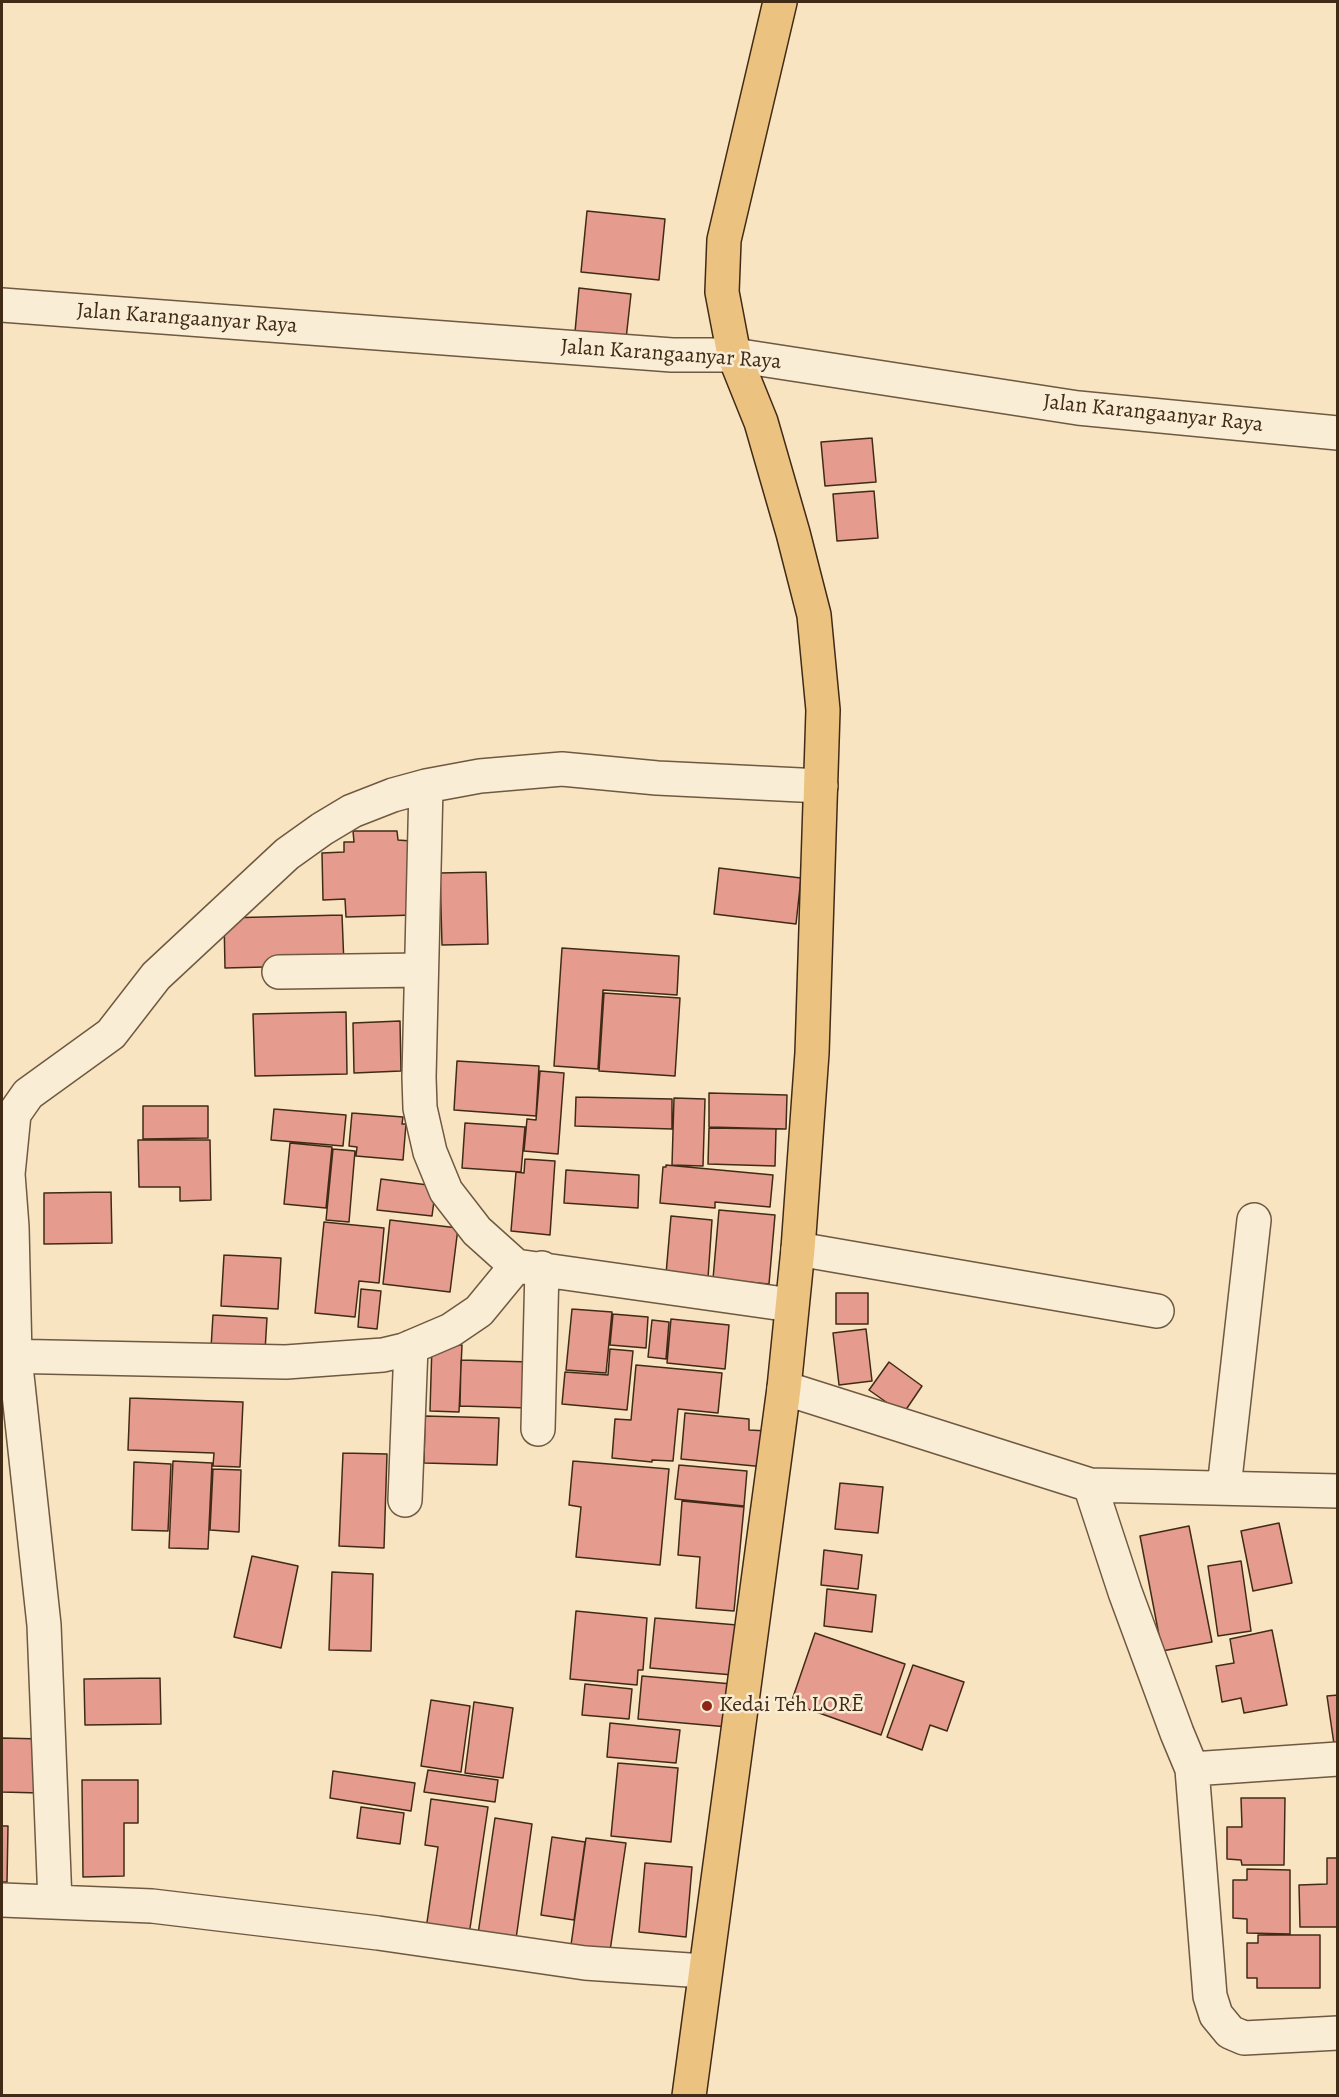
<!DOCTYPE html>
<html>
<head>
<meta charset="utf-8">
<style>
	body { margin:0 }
	#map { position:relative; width:1339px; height:2097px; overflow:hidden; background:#f8e4c0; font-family:Alegreya,serif }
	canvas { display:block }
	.frame { position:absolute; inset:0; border:3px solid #412b17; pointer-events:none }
</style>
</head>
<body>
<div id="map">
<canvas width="1339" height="2097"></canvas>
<div class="frame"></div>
</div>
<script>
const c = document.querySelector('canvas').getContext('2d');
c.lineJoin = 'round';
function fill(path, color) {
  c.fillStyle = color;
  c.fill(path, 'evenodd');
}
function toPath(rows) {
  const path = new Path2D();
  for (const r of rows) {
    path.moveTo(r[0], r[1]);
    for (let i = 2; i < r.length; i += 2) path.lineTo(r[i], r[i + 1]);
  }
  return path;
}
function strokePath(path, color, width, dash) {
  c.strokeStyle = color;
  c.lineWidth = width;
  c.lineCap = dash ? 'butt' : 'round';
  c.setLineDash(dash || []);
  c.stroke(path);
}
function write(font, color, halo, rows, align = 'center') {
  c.font = font + ' Alegreya,serif';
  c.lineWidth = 5;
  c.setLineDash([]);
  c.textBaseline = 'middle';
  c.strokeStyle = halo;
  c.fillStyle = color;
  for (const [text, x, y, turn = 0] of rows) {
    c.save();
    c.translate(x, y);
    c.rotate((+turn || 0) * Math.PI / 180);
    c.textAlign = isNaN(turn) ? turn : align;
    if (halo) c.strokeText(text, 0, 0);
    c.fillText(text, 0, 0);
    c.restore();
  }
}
const building = toPath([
	[587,211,665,219,659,280,581,272,587,211],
	[579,288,631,294,625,348,574,343,579,288],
	[872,438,876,482,825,486,821,442,872,438],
	[874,491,878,538,837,541,833,494,874,491],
	[353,831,397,831,398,840,411,841,414,915,346,917,345,899,323,900,322,853,344,852,344,842,354,842,353,831],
	[719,868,801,878,796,924,714,914,719,868],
	[486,872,488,944,442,945,440,873,486,872],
	[342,915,344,965,225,968,224,918,342,915],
	[562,948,679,956,677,995,603,990,598,1069,554,1066,562,948],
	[604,993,680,998,675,1076,599,1071,604,993],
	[346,1012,347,1074,255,1076,253,1014,346,1012],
	[400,1021,401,1071,354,1073,353,1023,400,1021],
	[457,1061,539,1066,536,1116,454,1110,457,1061],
	[540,1071,564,1073,558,1154,524,1151,527,1119,536,1120,540,1071],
	[709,1093,787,1095,786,1129,709,1127,709,1093],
	[576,1097,672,1099,672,1129,575,1126,576,1097],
	[674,1098,705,1099,703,1166,672,1165,674,1098],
	[143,1106,208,1106,208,1138,143,1139,143,1106],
	[274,1109,346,1115,343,1146,271,1140,274,1109],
	[352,1113,403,1117,402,1124,406,1124,403,1160,356,1156,357,1147,349,1146,352,1113],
	[465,1123,525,1127,521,1172,462,1168,465,1123],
	[709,1128,776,1129,775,1166,708,1164,709,1128],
	[138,1140,210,1140,211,1200,180,1201,180,1187,139,1187,138,1140],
	[290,1143,332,1147,326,1208,284,1204,290,1143],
	[333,1149,355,1151,349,1222,326,1220,333,1149],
	[525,1159,555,1161,550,1235,511,1231,516,1172,524,1173,525,1159],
	[666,1165,773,1175,770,1207,715,1202,715,1208,660,1203,663,1167,666,1167,666,1165],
	[566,1170,639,1175,638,1208,564,1203,566,1170],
	[381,1179,436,1186,432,1216,377,1210,381,1179],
	[111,1192,112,1243,44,1244,44,1193,111,1192],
	[719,1210,775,1215,769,1284,713,1279,719,1210],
	[671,1216,712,1220,708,1278,666,1274,671,1216],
	[390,1220,458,1228,450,1292,383,1284,390,1220],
	[324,1222,384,1228,379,1283,359,1281,355,1317,315,1313,324,1222],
	[224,1255,281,1258,278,1309,221,1306,224,1255],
	[361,1289,381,1291,377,1329,358,1327,361,1289],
	[836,1293,868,1293,868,1324,836,1324,836,1293],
	[572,1309,612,1312,606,1373,566,1370,572,1309],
	[613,1314,648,1317,646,1348,610,1345,613,1314],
	[213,1315,267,1318,265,1351,211,1348,213,1315],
	[671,1319,729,1325,725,1369,667,1363,671,1319],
	[652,1320,669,1322,666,1359,648,1357,652,1320],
	[866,1329,872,1381,839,1385,833,1333,866,1329],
	[432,1344,462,1345,459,1412,430,1411,432,1344],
	[610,1349,633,1351,627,1410,562,1404,565,1372,608,1375,610,1349],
	[461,1360,531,1362,529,1408,460,1406,461,1360],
	[889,1362,922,1386,903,1414,869,1390,889,1362],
	[636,1365,722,1373,718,1413,678,1409,673,1461,652,1460,652,1462,612,1458,615,1419,631,1420,636,1365],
	[130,1398,243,1402,240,1467,213,1466,214,1453,128,1450,130,1398],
	[685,1413,749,1419,749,1430,768,1431,765,1467,681,1459,685,1413],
	[425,1416,499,1418,497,1465,424,1463,425,1416],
	[343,1453,387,1454,384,1548,339,1546,343,1453],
	[173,1461,212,1463,208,1549,169,1548,173,1461],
	[573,1461,669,1469,660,1565,576,1557,581,1507,569,1505,573,1461],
	[134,1462,171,1464,168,1531,132,1530,134,1462],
	[679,1465,747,1471,744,1506,675,1499,679,1465],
	[213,1469,241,1470,239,1532,210,1530,213,1469],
	[840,1483,883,1487,878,1533,835,1529,840,1483],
	[682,1501,744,1507,734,1611,696,1608,700,1557,678,1555,682,1501],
	[1279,1523,1292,1583,1253,1591,1241,1531,1279,1523],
	[1189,1526,1212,1642,1162,1651,1140,1536,1189,1526],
	[824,1550,862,1555,858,1589,821,1585,824,1550],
	[252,1556,298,1566,281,1648,234,1637,252,1556],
	[1241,1561,1251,1631,1218,1636,1208,1566,1241,1561],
	[332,1572,373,1574,371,1651,329,1650,332,1572],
	[827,1589,876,1595,872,1632,824,1626,827,1589],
	[576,1611,647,1618,643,1670,638,1670,637,1685,570,1679,576,1611],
	[655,1618,737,1625,733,1675,650,1668,655,1618],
	[1272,1630,1287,1705,1244,1713,1241,1698,1222,1702,1216,1666,1234,1663,1230,1639,1272,1630],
	[815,1633,905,1664,881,1735,791,1703,815,1633],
	[913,1665,964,1682,947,1731,930,1725,922,1750,887,1737,913,1665],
	[642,1676,732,1684,728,1727,638,1719,642,1676],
	[160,1678,161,1724,85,1725,84,1679,160,1678],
	[585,1684,632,1689,629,1719,582,1715,585,1684],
	[1338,1695,1338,1758,1336,1758,1327,1696,1338,1695],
	[431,1700,470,1706,461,1772,421,1766,431,1700],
	[474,1702,513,1708,503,1778,465,1773,474,1702],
	[610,1723,680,1730,676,1763,607,1757,610,1723],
	[2,1738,42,1739,40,1793,2,1792,2,1738],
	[618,1763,678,1768,671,1842,611,1836,618,1763],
	[428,1770,498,1780,495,1802,424,1792,428,1770],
	[333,1771,415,1783,411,1811,330,1798,333,1771],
	[82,1780,138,1780,138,1823,124,1823,124,1876,83,1877,82,1780],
	[1241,1798,1285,1798,1284,1865,1242,1865,1241,1860,1227,1859,1227,1827,1242,1827,1241,1798],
	[431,1799,488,1807,469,1935,426,1929,438,1847,425,1845,431,1799],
	[361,1807,404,1813,400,1844,357,1838,361,1807],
	[495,1818,532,1824,516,1939,478,1934,495,1818],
	[2,1826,8,1826,7,1882,2,1882,2,1826],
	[552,1837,585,1842,574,1920,541,1915,552,1837],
	[586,1838,626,1843,610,1951,571,1945,586,1838],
	[1327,1858,1338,1858,1338,1927,1300,1927,1299,1885,1327,1884,1327,1858],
	[645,1863,692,1867,686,1937,639,1932,645,1863],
	[1247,1869,1290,1870,1290,1934,1247,1933,1247,1919,1233,1918,1233,1880,1247,1880,1247,1869],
	[1258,1935,1320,1935,1320,1988,1257,1988,1257,1978,1247,1978,1247,1943,1258,1943,1258,1935]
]);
const minor = toPath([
	[2,305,672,355,734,355,1078,408,1338,433],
	[426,786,419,1077,420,1108,430,1152,446,1191,477,1231,516,1266,791,1305],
	[279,972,421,970],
	[798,1249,1157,1311],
	[2,1356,286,1362,383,1355,404,1350,451,1330,479,1311,516,1266],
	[784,1388,1090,1485],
	[538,1429,542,1268],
	[1224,1488,1254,1220],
	[1338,1491,1090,1485,1125,1592,1177,1733,1192,1769,1338,1759],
	[405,1500,411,1347],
	[1192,1769,1210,1996,1216,2015,1230,2032,1244,2038,1338,2033],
	[2,1900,152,1906,378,1933,585,1963,704,1971],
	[55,1902,44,1625,15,1357,12,1227,8,1174,14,1114,28,1094,111,1034,156,976,287,854,322,829,352,811,393,795,426,786,480,776,562,769,657,778,821,786]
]);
const major = toPath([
	[689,2096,784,1388,798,1249,812,1053,823,710,814,615,793,533,761,422,734,355,722,292,724,240,780,2]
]);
const markers = [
	[707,1706,6,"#8f2418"]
];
const streetNames = [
	["Jalan Karangaanyar Raya",187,319,4],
	["Jalan Karangaanyar Raya",671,355,4],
	["Jalan Karangaanyar Raya",1153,414,6]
];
const poiNames = [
	["Kedai Teh LORĒ",719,1706]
];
fill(building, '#e59b8e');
strokePath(building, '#412b17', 1.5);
strokePath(minor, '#6f5941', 36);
strokePath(major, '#412b17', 36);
strokePath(minor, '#faedd6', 33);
strokePath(major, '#ecc280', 33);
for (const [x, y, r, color] of markers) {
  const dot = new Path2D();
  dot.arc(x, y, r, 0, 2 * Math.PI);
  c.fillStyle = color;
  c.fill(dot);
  strokePath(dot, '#faedd6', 2);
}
write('22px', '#412b17', '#faedd6', streetNames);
write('22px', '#412b17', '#faedd6', poiNames, 'left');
</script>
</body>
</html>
